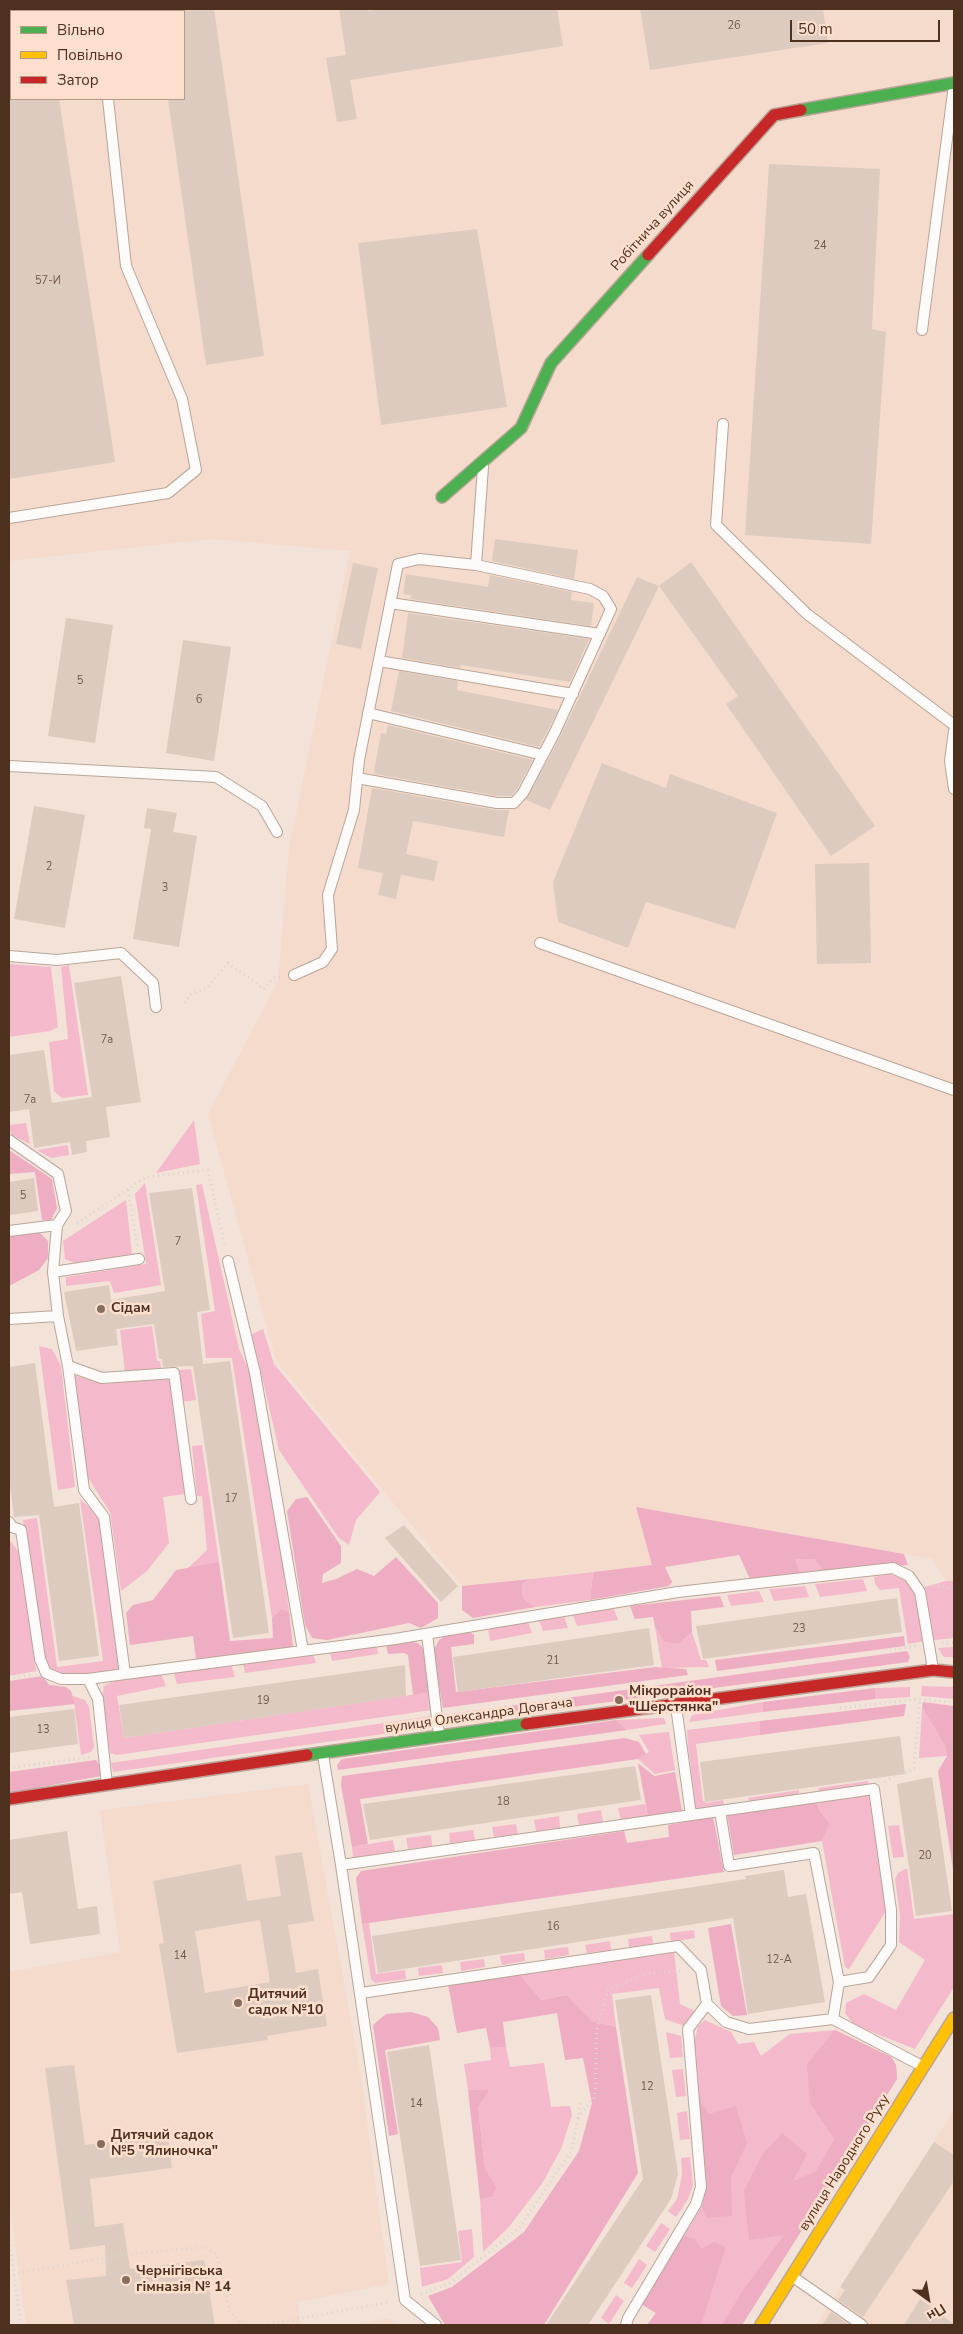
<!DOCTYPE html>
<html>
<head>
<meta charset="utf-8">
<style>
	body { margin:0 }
	#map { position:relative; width:963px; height:2334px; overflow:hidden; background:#f2e2d8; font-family:"Nunito Sans",sans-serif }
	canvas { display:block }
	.frame { position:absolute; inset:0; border:10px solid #4d301e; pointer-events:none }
	.legend { position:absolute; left:10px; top:10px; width:175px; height:90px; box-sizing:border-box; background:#fddfcd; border:1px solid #b79987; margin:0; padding:6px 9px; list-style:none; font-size:15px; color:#4d301e }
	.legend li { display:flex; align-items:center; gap:10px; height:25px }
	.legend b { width:25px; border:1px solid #b79987 }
	.north { position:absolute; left:903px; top:2274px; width:50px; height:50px; -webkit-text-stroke:4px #fddfcd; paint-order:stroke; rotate:148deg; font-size:14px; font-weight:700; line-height:20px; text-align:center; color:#4d301e }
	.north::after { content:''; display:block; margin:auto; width:18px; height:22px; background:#4d301e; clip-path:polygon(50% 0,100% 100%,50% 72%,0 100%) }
	.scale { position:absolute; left:790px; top:20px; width:150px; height:22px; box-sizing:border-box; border:2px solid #4d301e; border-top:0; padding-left:6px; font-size:15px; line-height:18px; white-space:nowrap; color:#4d301e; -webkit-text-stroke:4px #fddfcd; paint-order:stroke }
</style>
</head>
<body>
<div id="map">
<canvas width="963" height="2334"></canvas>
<div class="frame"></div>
<ul class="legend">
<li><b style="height:6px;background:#4caf50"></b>Вільно</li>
<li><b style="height:6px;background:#ffc107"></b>Повільно</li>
<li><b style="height:6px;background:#c62828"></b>Затор</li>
</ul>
<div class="north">Пн</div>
<div class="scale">50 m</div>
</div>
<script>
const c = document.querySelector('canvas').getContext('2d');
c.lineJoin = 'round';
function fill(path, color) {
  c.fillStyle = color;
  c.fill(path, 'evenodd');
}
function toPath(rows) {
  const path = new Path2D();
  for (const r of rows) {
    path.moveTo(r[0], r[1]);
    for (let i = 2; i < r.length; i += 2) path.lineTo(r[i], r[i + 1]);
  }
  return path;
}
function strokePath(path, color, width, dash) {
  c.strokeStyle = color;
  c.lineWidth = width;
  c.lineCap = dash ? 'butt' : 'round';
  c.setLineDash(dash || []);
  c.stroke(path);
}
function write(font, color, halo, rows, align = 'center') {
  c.font = font + ' "Nunito Sans",sans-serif';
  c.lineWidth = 5;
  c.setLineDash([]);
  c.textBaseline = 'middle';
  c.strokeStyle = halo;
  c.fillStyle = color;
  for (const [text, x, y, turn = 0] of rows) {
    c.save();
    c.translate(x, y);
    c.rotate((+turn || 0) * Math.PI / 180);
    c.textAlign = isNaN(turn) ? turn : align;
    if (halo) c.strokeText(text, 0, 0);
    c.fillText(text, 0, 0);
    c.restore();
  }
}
const built = toPath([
	[9,9,954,9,954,1583,946,1581,932,1559,637,1507,652,1565,462,1586,276,1361,208,1114,278,981,289,848,350,551,212,539,9,561],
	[11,11,184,11,184,99,11,99],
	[308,1784,361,2076,389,2284,298,2302,300,2325,26,2325,9,2199,9,1972,120,1952,100,1810],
	[954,2110,954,2325,816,2325,835,2296],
	[388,2318,397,2325,355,2325]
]);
const green = toPath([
	[9,964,51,967,58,1027,50,1031,9,1037],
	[69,965,88,1095,62,1098,54,1091,49,1042,68,1039,61,967],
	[194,1120,200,1164,156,1173],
	[26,1123,30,1144,12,1135,9,1130,9,1125],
	[68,1145,69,1155,51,1158,37,1150],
	[145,1183,161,1285,114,1293,110,1281,66,1286,66,1277,146,1264,135,1194],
	[202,1184,239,1349,250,1372,276,1517,289,1611,281,1609,272,1618,232,1358,206,1358,201,1314,215,1311,196,1185],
	[126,1200,132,1254,77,1264,65,1259,63,1241],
	[152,1326,157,1361,160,1361,161,1368,125,1372,120,1330],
	[263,1329,274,1364,380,1492,356,1520,349,1545,338,1537,279,1450,252,1334],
	[39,1346,52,1349,61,1366,75,1487,58,1490],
	[191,1369,196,1400,182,1402,179,1370],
	[69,1374,104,1384,171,1377,185,1494,163,1497,169,1543,147,1571,121,1591,110,1512,87,1476,82,1432],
	[202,1445,219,1562,187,1569,207,1550,202,1496,197,1496,192,1446],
	[80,1499,102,1519,122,1671,62,1677,47,1671,42,1658,23,1520,37,1518,57,1667,103,1661],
	[9,1539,21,1555,36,1671,9,1676],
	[795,1559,814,1559,824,1571,801,1574],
	[593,1572,590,1600,535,1607,523,1598,522,1584,531,1579],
	[890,1574,905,1580,913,1590,925,1641,908,1644,899,1588,880,1590,875,1584,874,1577],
	[863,1579,867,1591,820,1597,815,1584],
	[946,1581,954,1581,954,1638,934,1640,925,1587],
	[805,1586,809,1597,774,1601,769,1589],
	[759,1591,764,1602,731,1606,727,1595],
	[613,1607,618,1620,577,1626,572,1613],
	[564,1616,568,1628,543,1631,539,1620],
	[528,1622,532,1633,490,1641,488,1628],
	[655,1627,664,1642,679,1644,692,1632,701,1660,706,1660,709,1667,662,1668],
	[377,1646,378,1654,332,1661,330,1652],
	[954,1647,954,1657,944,1657,938,1648],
	[313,1654,316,1663,245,1673,243,1663],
	[231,1664,235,1677,177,1684,173,1671],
	[161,1674,166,1686,117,1696,124,1738,431,1692,432,1710,117,1755,110,1753,102,1698,104,1686,117,1679],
	[922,1686,954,1687,954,1699,921,1696],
	[910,1687,910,1697,875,1699,875,1688],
	[73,1696,85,1700,89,1707,94,1747,91,1752,81,1755],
	[763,1702,763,1712,689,1722,692,1715],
	[922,1707,945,1746,947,1756,919,1758],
	[432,1716,433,1727,113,1772,111,1763],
	[664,1718,666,1724,627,1730,616,1720],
	[760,1721,760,1735,696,1744,703,1801,706,1803,723,1800,725,1807,696,1810,688,1746,687,1730],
	[669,1732,675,1770,655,1774,638,1759,649,1752,639,1735],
	[868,1781,869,1786,819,1793,818,1788],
	[799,1790,799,1796,750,1803,748,1798],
	[870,1794,886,1911,849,1969,845,1967,822,1841,830,1824,820,1811,816,1802],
	[645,1804,648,1816,621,1820,618,1808],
	[601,1810,603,1822,579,1825,577,1814],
	[559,1816,560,1828,536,1831,534,1820],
	[516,1824,518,1834,494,1837,492,1827],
	[899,1825,904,1857,893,1858,888,1826],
	[473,1830,475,1840,450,1843,449,1833],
	[431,1835,432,1846,408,1849,406,1838],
	[393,1840,395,1851,353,1858,352,1847],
	[907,1868,914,1919,954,1914,954,1987,915,2049,854,2025,845,2013,846,2003,864,1994,896,2010,925,1960,899,1942,900,1916,895,1879,898,1873],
	[369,1923,376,1974,405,1970,406,1979,375,1983,371,1979,362,1924],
	[694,1930,695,1938,671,1942,670,1933],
	[652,1936,653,1944,629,1947,628,1939],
	[610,1941,611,1950,587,1953,585,1945],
	[568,1947,569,1955,545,1959,544,1950],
	[674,1951,680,2004,694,2011,684,2026,665,2019,659,1988,612,1994,616,2027,592,2021,567,1995,541,2000,518,1972],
	[524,1953,525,1961,502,1965,500,1956],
	[484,1959,485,1967,461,1971,460,1962],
	[442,1965,443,1973,419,1976,418,1968],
	[705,2020,731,2032,738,2044,754,2042,761,2056,790,2034,835,2030,891,2057,896,2065,897,2079,742,2325,647,2325,656,2313,641,2304,702,2206,706,2187,693,2048,698,2026],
	[666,2032,681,2036,683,2057,670,2058],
	[506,2047,510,2067,544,2063,551,2107,570,2106,572,2115,561,2149,543,2182,509,2227,483,2252,480,2199,492,2197,497,2188,485,2168,478,2107,490,2090,468,2090,464,2064,491,2060,490,2048],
	[683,2069,686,2096,676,2097,672,2070],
	[687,2111,690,2139,680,2140,677,2113],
	[690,2157,693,2185,688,2199,676,2217,668,2211,677,2199,682,2175,681,2158],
	[661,2223,670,2229,655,2252,646,2246],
	[472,2229,474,2257,448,2279,422,2287,420,2268,462,2262,458,2231],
	[639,2259,647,2265,632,2288,624,2283],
	[616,2295,624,2301,609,2324,601,2318]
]);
const forest = toPath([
	[9,1150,52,1179,57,1208,51,1220,42,1220,35,1172,9,1174],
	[38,1231,48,1241,48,1258,39,1270,9,1286,9,1235],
	[307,1497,341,1546,341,1563,323,1574,322,1583,336,1579,357,1569,374,1576,396,1557,438,1603,438,1618,421,1628,409,1623,327,1640,312,1638,305,1625,287,1511,296,1499],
	[636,1507,904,1554,908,1565,824,1571,814,1559,795,1559,801,1574,750,1579,739,1555,665,1567,672,1582,669,1586,590,1600,593,1572,652,1565],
	[219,1562,230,1641,273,1638,272,1618,281,1609,289,1611,293,1647,196,1659,193,1636,130,1645,126,1613,133,1605,153,1600,176,1570],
	[531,1579,522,1584,523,1598,535,1607,473,1618,462,1610,462,1586],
	[720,1596,724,1607,691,1611,692,1632,679,1644,664,1642,655,1627,653,1617,635,1619,630,1606],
	[467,1630,474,1635,474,1644,451,1647,456,1692,655,1667,686,1669,688,1675,443,1708,433,1651,439,1640,451,1632],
	[904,1636,905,1646,717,1671,715,1660],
	[405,1641,418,1643,424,1649,431,1692,413,1695,408,1655,404,1653,388,1654,386,1644],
	[907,1651,910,1657,908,1662,445,1724,443,1715],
	[43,1676,49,1685,66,1687,71,1691,75,1704,9,1711,9,1681],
	[875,1688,875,1699,763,1712,763,1702],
	[923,1702,954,1706,954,1876,938,1771,947,1756,945,1746,922,1707],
	[906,1704,904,1716,760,1735,760,1721],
	[616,1720,627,1730,338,1770,337,1765,342,1759],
	[625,1738,639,1742,646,1754,638,1759,360,1799,368,1844,352,1847,341,1785,342,1776],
	[96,1760,100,1766,101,1776,9,1793,9,1772],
	[638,1763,654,1776,675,1772,682,1811,648,1816],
	[816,1802,820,1811,830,1824,822,1841,734,1855,727,1814],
	[713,1817,724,1872,362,1924,356,1878,361,1871,624,1831,627,1843,669,1837,668,1825],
	[731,1924,747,2015,733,2016,721,2006,708,1928],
	[518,1972,541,2000,567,1995,592,2021,616,2027,638,2173,544,2325,445,2325,428,2296,452,2287,524,2232,579,2151,592,2103,583,2058,565,2060,557,2013,503,2022,506,2047,490,2048,486,2028,457,2033,448,1984],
	[411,2012,428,2017,438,2028,440,2040,385,2050,398,2134,389,2136,373,2025,386,2014],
	[835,2030,891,2057,896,2065,897,2079,742,2325,722,2325,743,2290,784,2235,749,2240,744,2191,762,2155,782,2133,807,2154,793,2181,816,2171,834,2139,810,2103,807,2064],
	[468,2090,490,2090,478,2107,485,2168,497,2188,492,2197,480,2199],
	[698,2098,709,2114,736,2106,747,2143,731,2177,732,2216,706,2218,702,2206,706,2187],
	[683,2236,695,2239,701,2249,714,2242,726,2247,701,2325,647,2325,656,2313,641,2304]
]);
const building = toPath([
	[184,9,214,9,264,356,206,365,168,99,184,99],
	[339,9,368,9,368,11,385,9,557,9,563,46,350,80,357,119,337,122,326,58,346,55],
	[640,9,823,9,828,43,650,70],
	[9,99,59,99,115,462,9,479],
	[769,164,880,169,872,329,886,332,871,544,745,535],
	[477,229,507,407,381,425,358,243],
	[495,539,578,550,574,579,492,561],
	[691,562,875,826,831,856,726,704,738,696,659,586],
	[353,563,378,568,361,649,336,644],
	[406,574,488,587,490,575,572,592,571,600,594,603,591,626,410,599,411,595,403,594],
	[637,577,659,586,550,810,526,800,561,735],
	[408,613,589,639,570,682,461,665,460,668,402,658],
	[66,618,113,625,95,743,48,736],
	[183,640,231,647,214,761,166,753],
	[399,671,458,681,457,690,558,710,539,747,391,711],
	[388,725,533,760,517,789,511,796,498,796,375,774,374,771,381,733,386,734],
	[602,763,666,788,670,774,777,813,735,929,646,902,628,948,558,922,553,882],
	[372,788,496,810,509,810,504,837,413,821,406,854,438,861,434,881,401,875,396,899,378,895,383,873,358,868],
	[34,806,85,815,65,928,14,919],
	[147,808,177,813,173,832,197,836,179,947,133,939,151,829,144,828],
	[869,863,871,963,817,964,815,864],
	[121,976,141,1102,106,1107,110,1137,86,1141,87,1152,72,1155,70,1142,34,1148,29,1109,9,1112,9,1055,44,1050,52,1103,92,1097,74,983],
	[34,1178,38,1211,9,1215,9,1182],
	[192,1188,210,1310,197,1312,203,1364,230,1361,269,1633,233,1638,193,1366,163,1367,162,1359,159,1359,154,1324,116,1329,118,1345,76,1351,64,1292,109,1285,111,1300,165,1291,149,1193],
	[35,1363,54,1507,79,1503,99,1656,59,1661,39,1515,14,1517,9,1479,9,1367],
	[404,1525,458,1586,441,1602,385,1538],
	[897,1598,902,1632,703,1659,696,1626],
	[649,1628,654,1665,458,1692,453,1657],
	[405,1665,406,1696,124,1738,119,1705],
	[74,1709,78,1744,9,1753,9,1717],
	[900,1736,905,1774,705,1802,700,1762],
	[635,1766,641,1800,370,1840,363,1804],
	[932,1777,952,1911,916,1916,897,1784],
	[67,1831,78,1909,97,1906,100,1934,30,1944,22,1892,9,1894,9,1840],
	[302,1852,314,1921,288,1925,296,1973,318,1969,327,2026,267,2036,268,2040,177,2053,159,1944,164,1943,153,1881,241,1864,247,1901,281,1896,275,1856],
	[260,1920,270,1982,205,1993,195,1931],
	[784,1870,788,1897,806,1894,825,2002,748,2014,733,1918,378,1973,372,1936,746,1879,745,1876],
	[651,1995,678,2174,671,2199,588,2325,546,2325,643,2179,615,2000],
	[429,2045,461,2260,420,2266,387,2052],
	[74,2065,85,2145,168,2135,172,2168,90,2179,95,2227,123,2223,130,2269,204,2260,215,2325,74,2325,66,2280,106,2276,105,2245,70,2250,45,2068],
	[934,2142,954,2155,954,2181,863,2317,838,2300,845,2290,840,2287],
	[920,2299,954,2324,954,2325,904,2325],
	[831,2312,850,2325,822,2325]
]);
const path = toPath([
	[185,1003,191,994,207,988,228,963,264,989,273,978,281,977],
	[128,1190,137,1246],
	[77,1223,146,1177,208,1170,225,1247],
	[933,1585,954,1589],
	[942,1643,954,1643],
	[890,1650,916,1646],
	[9,1678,30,1675],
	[840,1708,920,1699,954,1703],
	[9,1768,90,1757],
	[905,1773,914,1768,920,1699],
	[885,1782,895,1775],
	[578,2118,595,2097,597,2028,608,1990,644,1974,683,1971],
	[9,2240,21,2325],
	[9,2277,18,2273,120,2255,204,2247,217,2255,230,2313,244,2325],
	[421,2294,450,2283,520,2227,572,2150,581,2102],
	[263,2325,390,2302]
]);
const lane = toPath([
	[96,9,97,11],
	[922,330,954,85],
	[723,424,716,525,807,614,954,725],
	[9,518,168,493,196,470,182,399,126,266,108,99],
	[390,603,600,634],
	[379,661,573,694],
	[368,713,543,755],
	[954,731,950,761,954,789],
	[9,766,216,777,262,806,277,832],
	[357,778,497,803,514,803,523,793,555,732,611,609,603,596,590,589,476,565],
	[540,943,954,1090],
	[9,956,57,960,121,953,153,983,156,1007],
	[294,975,323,962,332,949,328,895,354,810,359,760,398,564,419,559,476,565,483,467],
	[9,1140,58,1174,66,1211,57,1225,53,1272,58,1316,68,1366,84,1490,104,1517,125,1674,88,1679,98,1699,107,1785],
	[9,1231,57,1225],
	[228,1261,255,1373,303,1651],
	[53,1272,139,1259],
	[9,1319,58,1316],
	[68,1366,102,1378,174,1373,191,1499],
	[9,1522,12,1527,21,1530,40,1659,46,1673,61,1679,88,1679],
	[427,1634,439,1735],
	[125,1674,395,1639,678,1592,893,1568,909,1576,920,1592,933,1669],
	[676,1706,691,1815],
	[323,1755,341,1865,405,2300,436,2325],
	[720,1811,729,1866,814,1853,839,1982,833,2019,922,2066],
	[341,1865,874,1789,891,1910,891,1945,869,1977,839,1982],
	[361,1993,678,1946,701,1970,707,2004,726,2022,749,2029,833,2019],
	[793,2277,862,2325],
	[626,2325,628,2318,696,2204,701,2187,688,2029,707,2004]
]);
const fast = toPath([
	[801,110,954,83],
	[442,497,521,428,551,363,648,255],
	[307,1755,526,1724]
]);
const slow = toPath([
	[761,2325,954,2018]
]);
const jam = toPath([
	[648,255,774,115,801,110],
	[526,1724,933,1670,954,1672],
	[9,1799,307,1755]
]);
const markers = [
	[101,1309,5,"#876e5f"],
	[619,1700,5,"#876e5f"],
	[238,2003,5,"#876e5f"],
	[101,2144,5,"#876e5f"],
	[126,2280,5,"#876e5f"]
];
const numberNames = [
	["26",734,26],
	["24",820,246],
	["57-И",48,281],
	["5",80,681],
	["6",199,700],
	["2",49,867],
	["3",165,888],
	["7а",107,1040],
	["7а",30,1100],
	["5",23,1196],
	["7",178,1242],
	["17",231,1499],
	["23",799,1629],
	["21",553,1661],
	["19",263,1701],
	["13",43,1730],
	["18",503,1802],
	["20",925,1856],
	["16",553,1927],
	["14",180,1956],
	["12-А",779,1960],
	["12",647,2087],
	["14",416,2104]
];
const streetNames = [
	["Робітнича вулиця",653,226,-48],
	["вулиця Олександра Довгача",479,1716,-8],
	["вулиця Народного Руху",845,2163,-58]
];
const poiNames = [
	["Сідам",111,1309],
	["Мікрорайон",629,1692],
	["\"Шерстянка\"",629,1708],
	["Дитячий",248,1995],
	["садок №10",248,2011],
	["Дитячий садок",111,2136],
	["№5 \"Ялиночка\"",111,2152],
	["Чернігівська",136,2272],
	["гімназія № 14",136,2288]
];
fill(built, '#f5dbcc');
fill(green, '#f4bacb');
fill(forest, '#efadc3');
fill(building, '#decbbf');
strokePath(lane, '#b9a598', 12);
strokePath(fast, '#b9a598', 14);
strokePath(slow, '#b9a598', 14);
strokePath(jam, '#b9a598', 14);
strokePath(path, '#dbd5d1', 3, [1, 4]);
strokePath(lane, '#fdfbf9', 10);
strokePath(fast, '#4caf50', 11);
strokePath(slow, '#ffc107', 11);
strokePath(jam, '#c62828', 11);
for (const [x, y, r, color] of markers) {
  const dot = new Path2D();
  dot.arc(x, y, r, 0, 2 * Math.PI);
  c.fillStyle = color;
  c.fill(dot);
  strokePath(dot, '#fddfcd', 2);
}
write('11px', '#745949', null, numberNames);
write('14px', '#4d301e', '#fddfcd', streetNames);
write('bold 14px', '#4d301e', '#fddfcd', poiNames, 'left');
</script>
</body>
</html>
